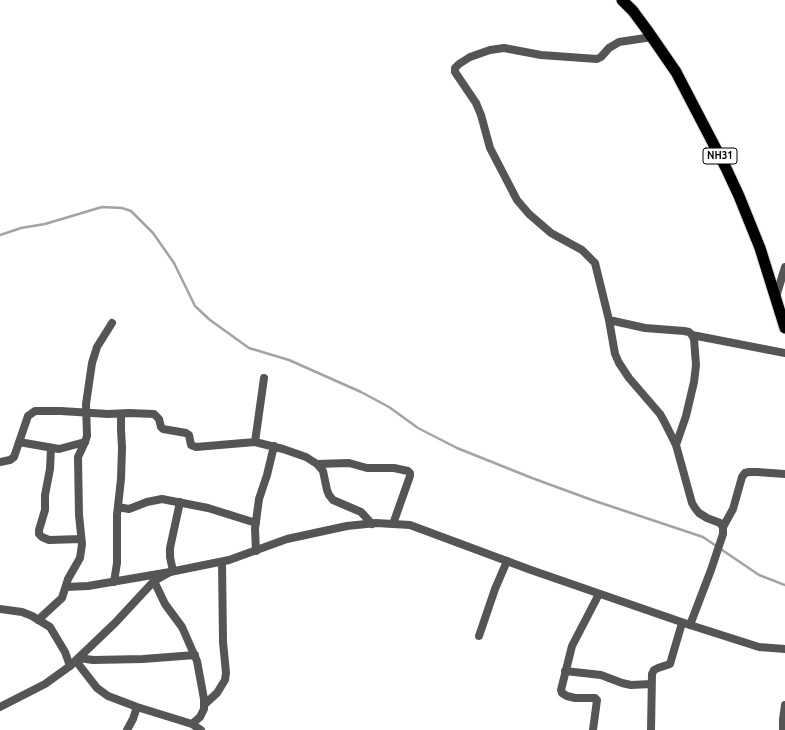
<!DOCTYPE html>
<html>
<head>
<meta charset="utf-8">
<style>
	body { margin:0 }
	canvas { display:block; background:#fff }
</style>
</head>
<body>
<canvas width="785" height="730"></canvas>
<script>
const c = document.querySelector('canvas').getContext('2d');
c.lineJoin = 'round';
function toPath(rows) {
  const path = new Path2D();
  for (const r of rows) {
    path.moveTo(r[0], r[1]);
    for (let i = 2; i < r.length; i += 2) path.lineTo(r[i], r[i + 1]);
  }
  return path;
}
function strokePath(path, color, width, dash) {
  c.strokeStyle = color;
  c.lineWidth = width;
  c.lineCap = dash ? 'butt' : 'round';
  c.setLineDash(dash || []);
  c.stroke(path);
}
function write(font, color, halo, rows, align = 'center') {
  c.font = font + ' Ubuntu,sans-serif';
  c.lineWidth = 3;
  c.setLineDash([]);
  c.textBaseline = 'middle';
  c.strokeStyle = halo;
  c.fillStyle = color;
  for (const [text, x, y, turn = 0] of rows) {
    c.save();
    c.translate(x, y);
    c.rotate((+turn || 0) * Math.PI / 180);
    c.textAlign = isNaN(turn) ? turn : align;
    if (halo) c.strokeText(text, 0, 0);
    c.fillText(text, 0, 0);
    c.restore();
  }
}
const stream = toPath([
	[0,235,21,228,45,224,102,207,122,208,131,211,153,233,174,263,195,306,210,320,249,348,289,360,361,392,389,407,418,428,457,448,532,478,592,500,703,537,759,575,785,585]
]);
const minor = toPath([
	[652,37,619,42,609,48,601,57,597,59,541,55,504,48,490,50,470,57,459,64,455,68,455,72,476,103,481,115,490,148,517,200,529,214,551,233,582,250,595,263,609,320,615,354,619,363,629,378,660,414,664,421,676,445,692,503,695,508,699,513,707,518,720,523,723,527,723,534,711,570,690,625],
	[776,297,785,267],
	[609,320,645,328,684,331,689,332,692,335,694,339,696,365,694,382,686,416,676,445],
	[692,335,785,353],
	[19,442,59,449,85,442],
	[255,442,264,378],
	[51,448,50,469,45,495,45,510,39,530,39,534,42,537,49,540,81,539],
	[0,462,10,460,14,457,28,416,35,411,61,411,108,414,129,413,154,414,159,419,161,427,163,429,186,433,189,435,191,445,196,447,255,442,283,449,306,457,317,464,323,471,327,490,329,495,333,500,361,512,372,524],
	[317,464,349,463,367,468,394,468,408,471,410,473,410,476,393,524],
	[118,507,129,509,147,502,162,499,208,508,256,523],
	[723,527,733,509,742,477,745,473,749,472,757,472,785,474],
	[256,551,255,529,259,499,267,475,274,446],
	[173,571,170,557,170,548,180,502],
	[154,581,165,604,182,627,197,661,204,699,204,709,200,717,192,724],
	[114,582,117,563,117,515,121,479,122,448,121,429,121,414],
	[66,587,88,586,170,572],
	[0,609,22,612,32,616,50,627,65,652,70,666],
	[38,620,62,598,68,579,80,558,82,544,79,515,78,457,85,442,87,436,86,404,92,363,97,347,112,323],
	[479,636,495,589,507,561],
	[79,658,93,660,143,659,195,655],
	[76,661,97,688,108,696,137,707,192,724,201,730],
	[565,671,601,675,622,683,631,685,651,684],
	[205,704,217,693,225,680,226,673,223,642,222,562],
	[127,730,133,719,137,707],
	[593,730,597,700,595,698,575,698,567,696,562,693,561,690,572,646,599,594],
	[651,730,652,674,654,670,658,668,670,664,682,623],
	[783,730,783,719,785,705]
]);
const tertiary = toPath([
	[0,707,45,684,70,666,115,623,154,581,170,572,229,560,287,539,347,526,376,523,410,525,531,570,690,625,759,647,785,649]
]);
const trunk = toPath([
	[622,0,633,11,647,30,676,72,726,168,739,196,760,248,785,328]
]);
const shields = [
	[720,156,34]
];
const shieldNames = [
	["NH31",720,156]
];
strokePath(stream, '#a3a3a3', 2.5);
strokePath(trunk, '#dbdbdb', 13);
strokePath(minor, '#555', 8);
strokePath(tertiary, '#555', 8);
strokePath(trunk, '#000', 11);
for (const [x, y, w] of shields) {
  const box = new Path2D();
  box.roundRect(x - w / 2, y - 8, w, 16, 3);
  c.fillStyle = '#fff';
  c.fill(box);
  strokePath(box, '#000', 1);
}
write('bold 10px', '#000', null, shieldNames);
</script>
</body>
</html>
